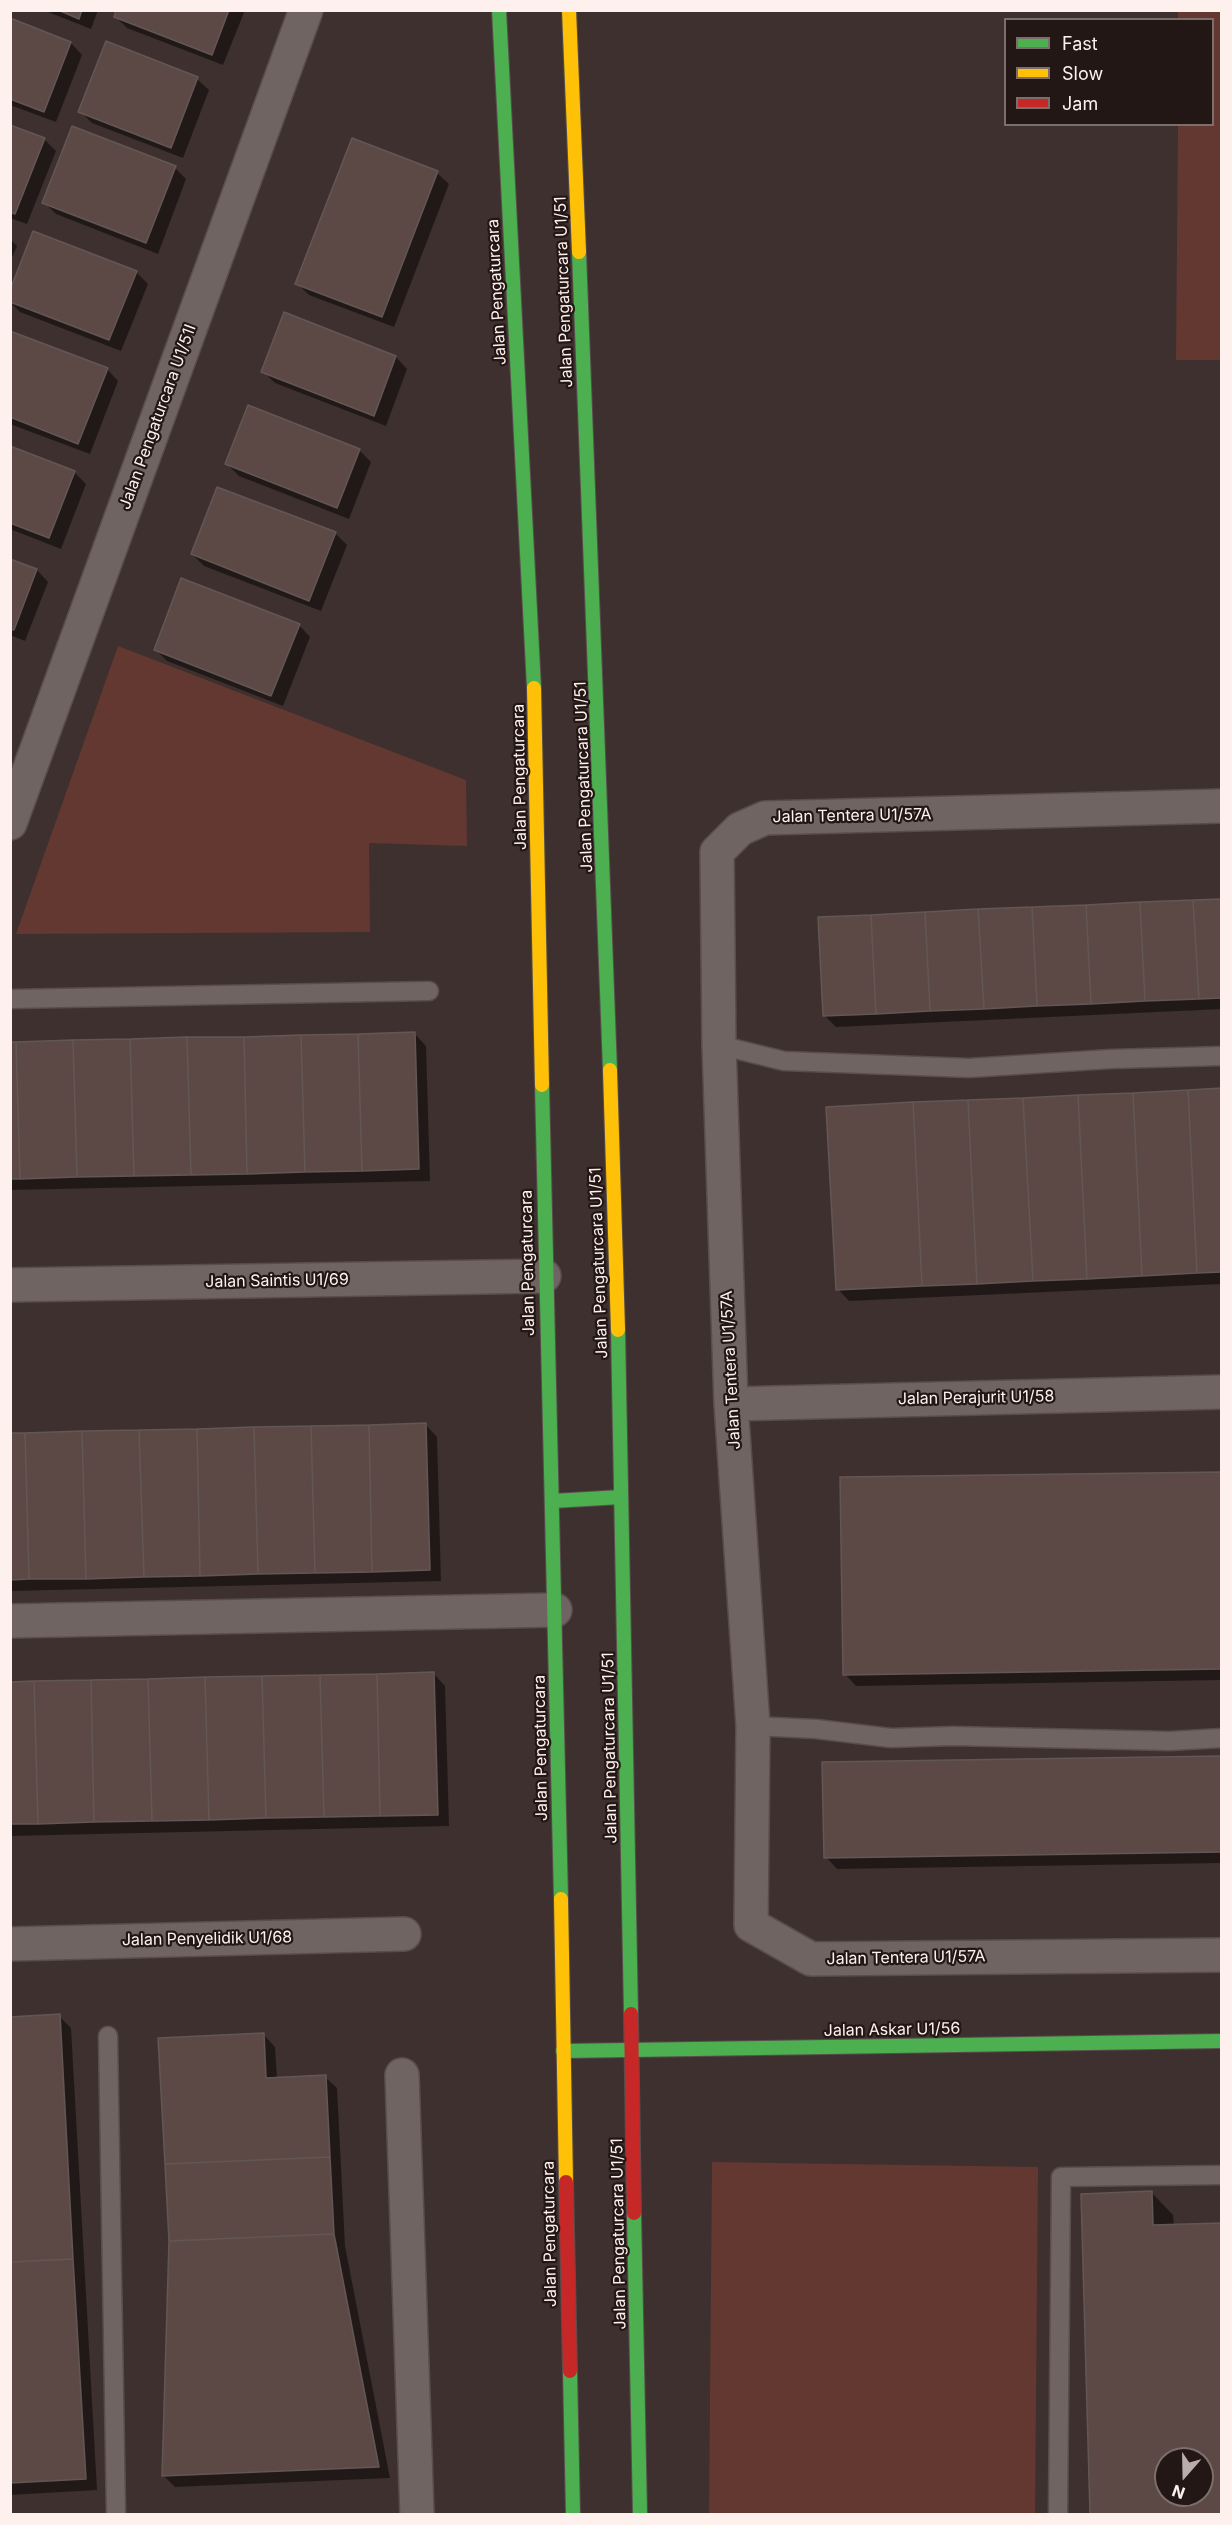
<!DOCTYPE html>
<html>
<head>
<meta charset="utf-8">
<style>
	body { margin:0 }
	#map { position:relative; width:1232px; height:2525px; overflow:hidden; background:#3e302e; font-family:Inter,sans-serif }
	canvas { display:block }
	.frame { position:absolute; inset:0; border:12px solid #fef0ed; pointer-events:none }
	.legend { position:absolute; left:1004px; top:18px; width:210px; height:108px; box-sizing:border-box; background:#231715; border:2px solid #7b6e6b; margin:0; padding:8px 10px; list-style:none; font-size:18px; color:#fef0ed }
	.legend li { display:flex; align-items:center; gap:12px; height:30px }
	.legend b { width:30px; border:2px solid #7b6e6b }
	.north { position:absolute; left:1154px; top:2447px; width:60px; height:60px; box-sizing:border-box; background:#231715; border:2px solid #7b6e6b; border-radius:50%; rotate:200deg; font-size:16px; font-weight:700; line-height:24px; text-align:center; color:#fef0ed }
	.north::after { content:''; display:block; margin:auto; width:21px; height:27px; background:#bbadaa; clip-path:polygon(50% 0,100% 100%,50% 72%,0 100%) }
</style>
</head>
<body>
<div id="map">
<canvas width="1232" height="2525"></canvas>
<div class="frame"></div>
<ul class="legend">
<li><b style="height:8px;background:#4caf50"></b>Fast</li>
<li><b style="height:8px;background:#ffc107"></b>Slow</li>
<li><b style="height:8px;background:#c62828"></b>Jam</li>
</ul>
<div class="north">N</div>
</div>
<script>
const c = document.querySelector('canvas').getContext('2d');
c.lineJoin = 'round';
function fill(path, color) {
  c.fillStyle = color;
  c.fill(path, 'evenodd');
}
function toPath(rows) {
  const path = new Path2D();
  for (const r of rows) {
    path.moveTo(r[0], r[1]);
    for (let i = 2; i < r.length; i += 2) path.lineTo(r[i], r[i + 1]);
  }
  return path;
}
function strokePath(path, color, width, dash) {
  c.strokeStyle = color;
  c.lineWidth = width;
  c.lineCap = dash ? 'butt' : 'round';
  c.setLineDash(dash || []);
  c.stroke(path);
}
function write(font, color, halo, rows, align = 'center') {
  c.font = font + ' Inter,sans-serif';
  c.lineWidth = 4.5;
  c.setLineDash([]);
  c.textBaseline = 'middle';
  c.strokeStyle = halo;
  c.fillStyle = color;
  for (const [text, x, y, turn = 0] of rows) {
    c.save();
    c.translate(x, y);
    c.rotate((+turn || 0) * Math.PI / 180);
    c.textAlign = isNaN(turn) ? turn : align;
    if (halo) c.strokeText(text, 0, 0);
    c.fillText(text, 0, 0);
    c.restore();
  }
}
const green = toPath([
	[1178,11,1221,11,1221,360,1176,360,1178,125,1212,124,1212,20,1178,19],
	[118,646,466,780,467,846,369,843,370,932,16,934],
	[712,2162,1038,2167,1035,2514,709,2514]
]);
const shadow = toPath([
	[43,10,98,10,91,29],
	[118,10,245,10,223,65,127,28,115,16],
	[10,20,71,43,82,55,56,122,10,105],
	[197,79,209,90,183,158,92,123,80,111],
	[10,126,44,139,56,151,27,224,10,218],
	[175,168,186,179,158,254,56,214,44,202],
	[437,173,449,184,394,327,309,295,297,283],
	[10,239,17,246,10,262],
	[136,272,148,284,121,351,20,312,10,302],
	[10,333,107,369,118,381,90,454,10,424],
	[396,357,407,369,386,426,275,383,263,371],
	[10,448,74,472,86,484,61,549,10,529],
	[359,450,371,462,349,519,239,476,227,464],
	[335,533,347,545,321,611,204,566,192,554],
	[10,560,37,570,48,582,25,641,10,635],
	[299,625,310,637,283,706,167,661,155,649],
	[1222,900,1222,1009,836,1027,824,1015],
	[415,1034,426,1046,430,1181,10,1190,10,1043],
	[1222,1090,1222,1284,849,1301,838,1289],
	[426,1425,437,1437,441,1581,10,1591,10,1434],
	[1222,1473,1222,1680,856,1686,845,1674],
	[434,1674,445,1686,449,1826,10,1836,10,1684],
	[1222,1757,1222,1863,837,1869,826,1857],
	[59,2016,71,2028,97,2490,10,2495,10,2018],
	[264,2035,275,2047,277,2079,325,2077,337,2088,345,2246,390,2478,175,2487,163,2475],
	[1152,2193,1173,2215,1174,2226,1222,2225,1222,2514,1091,2514,1083,2195],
	[1166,2459,1202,2459,1202,2495,1166,2495]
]);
const building = toPath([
	[58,10,82,10,79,19,58,10],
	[116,10,229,10,212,55,114,17,116,10],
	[10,18,71,42,44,112,10,99,10,18],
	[106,41,198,77,171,148,78,112,106,41],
	[10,125,45,138,15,214,10,212,10,125],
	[72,126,176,166,146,243,42,203,72,126],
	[352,138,438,171,382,317,295,284,352,138],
	[33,231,137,271,109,340,10,302,10,290,33,231],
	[284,312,396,356,374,416,261,372,284,312],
	[10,331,108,368,78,444,10,417,10,331],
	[248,405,360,449,337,508,225,464,248,405],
	[10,446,75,471,49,538,10,523,10,446],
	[217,487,336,532,309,601,191,554,217,487],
	[10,559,37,569,14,630,10,629,10,559],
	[181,578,300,624,271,696,154,650,181,578],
	[1222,899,1222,998,1199,999,1193,900,1222,899],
	[1193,900,1199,999,1145,1001,1140,902,1193,900],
	[1140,902,1145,1001,1091,1004,1086,905,1140,902],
	[1086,905,1091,1004,1037,1006,1032,907,1086,905],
	[1032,907,1037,1006,984,1009,978,909,1032,907],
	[978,909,984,1009,930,1011,925,912,978,909],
	[925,912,930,1011,876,1014,871,915,925,912],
	[871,915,876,1014,823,1016,818,917,871,915],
	[415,1032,419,1169,362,1171,358,1034,415,1032],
	[358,1034,362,1171,305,1172,301,1035,358,1034],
	[301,1035,305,1172,247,1174,244,1037,301,1035],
	[187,1037,191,1175,134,1176,130,1039,187,1037],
	[187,1037,244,1037,247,1174,191,1175,187,1037],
	[130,1039,134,1176,77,1177,73,1040,130,1039],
	[73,1040,77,1177,20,1179,16,1042,73,1040],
	[10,1042,16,1042,20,1179,10,1179,10,1042],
	[1222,1088,1222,1272,1197,1273,1188,1090,1222,1088],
	[1188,1090,1197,1273,1142,1276,1133,1093,1188,1090],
	[1133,1093,1142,1276,1087,1279,1078,1095,1133,1093],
	[1078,1095,1087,1279,1033,1281,1023,1098,1078,1095],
	[1023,1098,1033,1281,977,1284,968,1100,1023,1098],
	[968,1100,977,1284,922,1286,913,1102,968,1100],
	[913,1102,922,1286,836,1290,826,1107,913,1102],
	[426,1423,430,1570,372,1572,369,1425,426,1423],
	[369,1425,372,1572,315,1573,311,1426,369,1425],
	[311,1426,315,1573,258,1574,254,1427,311,1426],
	[254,1427,258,1574,200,1576,197,1429,254,1427],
	[197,1429,200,1576,144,1577,139,1430,197,1429],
	[139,1430,144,1577,86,1579,82,1431,139,1430],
	[82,1431,86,1579,29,1579,25,1433,82,1431],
	[10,1433,25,1433,29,1579,10,1580,10,1433],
	[1222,1472,1222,1669,843,1675,840,1477,1222,1472],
	[434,1672,438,1815,380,1816,377,1674,434,1672],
	[377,1674,380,1816,324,1817,320,1675,377,1674],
	[320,1675,324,1817,266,1818,262,1676,320,1675],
	[262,1676,266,1818,209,1820,205,1677,262,1676],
	[205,1677,209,1820,152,1821,148,1679,205,1677],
	[148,1679,152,1821,94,1822,91,1680,148,1679],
	[91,1680,94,1822,38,1824,34,1681,91,1680],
	[34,1681,38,1824,10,1824,10,1682,34,1681],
	[1222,1756,1222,1852,824,1858,822,1762,1222,1756],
	[60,2014,73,2259,10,2262,10,2017,60,2014],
	[264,2033,266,2078,326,2075,330,2157,165,2164,158,2038,264,2033],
	[330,2157,334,2234,169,2241,165,2164,330,2157],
	[1152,2191,1153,2225,1222,2223,1222,2514,1090,2514,1081,2194,1152,2191],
	[1166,2459,1202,2459,1202,2495,1166,2495,1166,2459],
	[334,2234,379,2467,162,2476,169,2241,334,2234],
	[73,2259,86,2479,10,2483,10,2262,73,2259]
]);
const lane = toPath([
	[10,999,429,991],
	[719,1045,784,1061,969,1068,1111,1059,1222,1056],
	[753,1726,816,1729,891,1738,953,1736,1170,1741,1222,1738],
	[108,2036,116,2514],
	[1058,2514,1061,2177,1222,2175]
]);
const street = toPath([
	[1222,806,765,818,740,829,717,852,719,1045,731,1404,753,1726,751,1925,811,1959,1222,1955],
	[10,823,306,10],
	[10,1285,544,1276],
	[731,1404,1222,1392],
	[10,1621,555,1610],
	[10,1944,404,1934],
	[402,2075,417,2514]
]);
const fast = toPath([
	[499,10,534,688],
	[579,252,610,1070],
	[542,1085,561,1899],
	[618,1330,631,2014],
	[553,1501,621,1497],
	[563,2051,1222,2041],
	[634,2213,640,2514],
	[570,2371,573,2514]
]);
const slow = toPath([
	[569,10,579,252],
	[534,688,542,1085],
	[610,1070,618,1330],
	[561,1899,566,2182]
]);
const jam = toPath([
	[631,2014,634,2213],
	[566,2182,570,2371]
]);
const streetNames = [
	["Jalan Pengaturcara",497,292,-93],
	["Jalan Pengaturcara U1/51",564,292,-92],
	["Jalan Pengaturcara U1/51I",158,417,-70],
	["Jalan Pengaturcara",520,777,-91],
	["Jalan Pengaturcara U1/51",584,777,-92],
	["Jalan Tentera U1/57A",852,816,-1],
	["Jalan Pengaturcara",528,1263,-91],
	["Jalan Pengaturcara U1/51",599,1263,-92],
	["Jalan Saintis U1/69",277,1281,-1],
	["Jalan Tentera U1/57A",731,1370,-93],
	["Jalan Perajurit U1/58",976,1398,-1],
	["Jalan Pengaturcara",541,1748,-91],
	["Jalan Pengaturcara U1/51",610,1748,-91],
	["Jalan Penyelidik U1/68",207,1939,-1],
	["Jalan Tentera U1/57A",906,1958,-1],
	["Jalan Askar U1/56",892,2030,-1],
	["Jalan Pengaturcara",550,2234,-91],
	["Jalan Pengaturcara U1/51",619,2234,-91]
];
fill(green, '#633831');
fill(shadow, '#0007');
fill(building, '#5c4946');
strokePath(building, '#635755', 1.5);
strokePath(lane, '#584d4b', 21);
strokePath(street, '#584d4b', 36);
strokePath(fast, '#584d4b', 16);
strokePath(slow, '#584d4b', 16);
strokePath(jam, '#584d4b', 16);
strokePath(lane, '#706462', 18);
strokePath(street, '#706462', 33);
strokePath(fast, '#4caf50', 14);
strokePath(slow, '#ffc107', 14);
strokePath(jam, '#c62828', 14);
write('16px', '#fef0ed', '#231715', streetNames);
</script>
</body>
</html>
